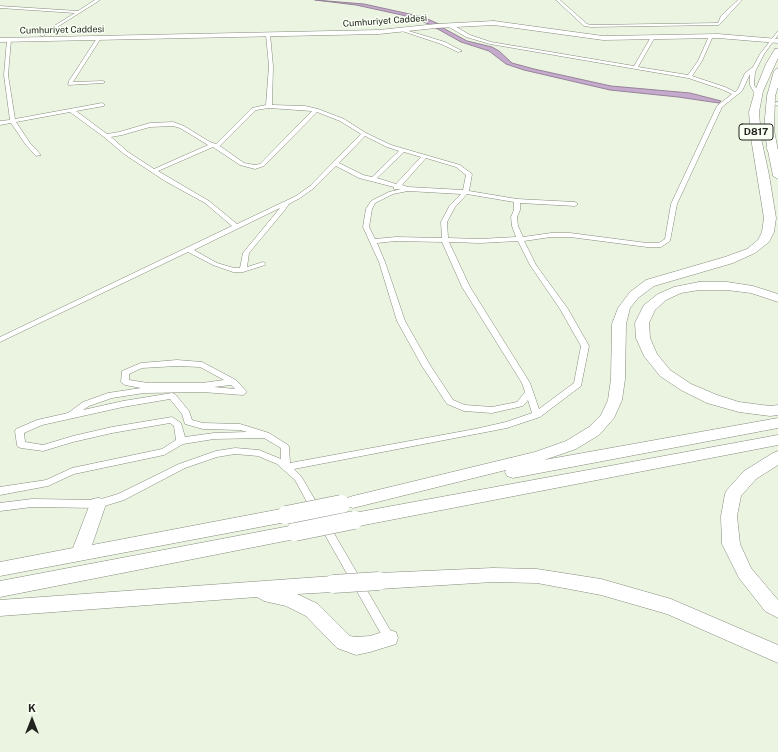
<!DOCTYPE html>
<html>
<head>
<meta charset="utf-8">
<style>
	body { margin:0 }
	#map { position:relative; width:778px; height:752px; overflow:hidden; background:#ebf3e1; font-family:"Public Sans",sans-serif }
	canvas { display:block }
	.north { position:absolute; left:12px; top:700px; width:40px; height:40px; -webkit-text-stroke:3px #fafff4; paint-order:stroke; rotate:0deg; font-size:11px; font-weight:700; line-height:16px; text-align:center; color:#22251e }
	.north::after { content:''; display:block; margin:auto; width:14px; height:18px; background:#22251e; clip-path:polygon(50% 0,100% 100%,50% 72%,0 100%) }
</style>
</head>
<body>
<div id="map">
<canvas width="778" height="752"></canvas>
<div class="north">K</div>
</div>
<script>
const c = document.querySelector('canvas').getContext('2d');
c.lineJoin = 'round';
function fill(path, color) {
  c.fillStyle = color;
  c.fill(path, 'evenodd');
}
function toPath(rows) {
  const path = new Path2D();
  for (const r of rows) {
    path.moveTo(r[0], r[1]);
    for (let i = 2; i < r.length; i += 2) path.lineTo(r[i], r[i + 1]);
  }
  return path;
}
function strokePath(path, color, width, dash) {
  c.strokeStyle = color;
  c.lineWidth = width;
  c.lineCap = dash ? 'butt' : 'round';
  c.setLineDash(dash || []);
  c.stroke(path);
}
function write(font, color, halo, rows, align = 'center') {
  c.font = font + ' "Public Sans",sans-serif';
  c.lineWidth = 3;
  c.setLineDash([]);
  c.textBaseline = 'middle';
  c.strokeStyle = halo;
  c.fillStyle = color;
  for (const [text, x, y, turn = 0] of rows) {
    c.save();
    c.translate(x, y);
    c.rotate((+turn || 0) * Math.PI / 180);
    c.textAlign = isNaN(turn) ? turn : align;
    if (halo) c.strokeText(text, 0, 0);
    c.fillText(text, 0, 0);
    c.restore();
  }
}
const water = toPath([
	[315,0,364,4,423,17,441,25,432,25,402,15,356,5,315,0],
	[436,28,443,28,467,41,492,47,499,51,512,63,534,69,611,86,690,93,721,101,719,103,678,97,610,90,524,70,506,64,489,51,461,42,436,28]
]);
const minor = toPath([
	[95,0,100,0,43,36,41,36,41,34,75,13,0,8,0,6,78,11,95,0],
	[556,0,560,0,587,24,591,25,718,23,721,16,738,0,742,0,719,25,591,27,584,26,556,0],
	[449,25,453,25,470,35,491,42,634,66,651,37,653,36,655,37,638,67,688,75,698,61,709,36,711,35,713,36,702,61,692,76,725,87,735,92,738,89,745,73,753,67,760,54,778,31,778,35,764,54,755,72,754,85,761,95,760,96,756,96,750,85,750,74,742,91,722,107,677,204,670,241,661,247,647,247,570,237,551,237,524,241,536,265,568,309,589,346,581,386,540,417,507,428,294,469,301,476,321,510,319,513,316,514,313,513,295,480,277,464,258,456,235,454,217,457,185,468,124,500,98,508,32,507,0,511,0,503,32,499,98,500,118,494,179,464,216,451,235,448,259,450,281,459,281,448,264,438,214,439,183,444,164,455,74,474,48,486,0,495,0,487,46,480,72,468,162,449,176,440,174,426,170,423,112,433,73,442,43,451,21,448,18,447,17,445,15,431,16,429,37,420,68,413,83,402,108,393,141,388,125,385,121,382,122,371,141,363,177,360,202,362,236,380,247,392,243,395,202,392,144,393,112,398,89,406,83,410,123,401,172,393,175,394,189,411,192,420,203,423,240,424,269,433,288,445,289,447,290,463,475,429,506,422,532,413,528,400,523,406,492,413,464,411,447,404,422,366,397,321,379,262,363,227,366,209,371,201,389,192,401,189,394,189,394,187,359,178,336,166,314,188,300,198,289,204,284,211,249,253,247,267,263,262,265,263,266,264,265,265,243,272,233,272,213,265,188,252,0,342,0,337,232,226,205,203,165,181,124,154,104,137,70,112,16,122,30,143,41,155,36,156,26,145,11,123,0,125,0,121,10,120,4,75,7,40,9,39,11,40,8,75,15,119,102,103,105,105,104,106,76,111,107,134,119,132,150,123,173,122,184,126,210,142,216,144,252,108,266,105,269,66,266,35,270,34,273,66,272,105,305,106,318,109,344,119,366,133,391,145,460,165,472,174,469,191,517,199,575,202,578,204,575,206,520,203,520,210,517,217,518,226,523,237,551,233,570,233,647,243,659,243,665,239,671,204,717,106,732,94,721,89,688,78,490,44,466,37,449,27,449,25],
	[269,108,312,111,260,164,255,165,244,163,220,146,256,110,269,108],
	[317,112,340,121,361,134,310,186,296,196,237,224,209,201,158,171,213,147,240,165,255,169,264,166,317,112],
	[173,126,180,128,208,145,154,169,128,152,111,137,122,135,150,127,173,126],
	[365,136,387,147,399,151,372,177,363,175,339,163,365,136],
	[404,152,421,157,396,184,377,178,404,152],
	[426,158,456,167,466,175,463,190,408,187,402,185,426,158],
	[408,191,461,194,450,205,441,222,442,238,396,237,375,239,369,227,372,209,375,203,393,194,408,191],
	[467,194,514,202,514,210,511,217,512,226,516,237,480,239,448,238,447,222,455,207,467,194],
	[280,208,243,253,240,268,234,268,217,263,194,250,280,208],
	[396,241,442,242,462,287,522,383,525,392,517,402,492,407,465,405,453,400,430,365,405,321,385,262,377,243,396,241],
	[518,241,530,265,560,309,581,346,574,383,539,409,530,383,470,287,449,242,480,243,518,241],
	[177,366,200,367,224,380,202,383,148,383,129,380,129,374,142,368,177,366],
	[231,385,235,389,214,387,231,385],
	[170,399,182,414,185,424,203,429,240,430,247,432,214,433,185,437,181,423,172,417,112,427,73,436,43,445,25,442,24,433,42,425,123,407,170,399],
	[402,29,445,42,462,51,458,52,441,44,402,31,402,29],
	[99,37,101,38,73,82,103,81,105,82,103,83,68,85,69,81,97,38,99,37],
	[777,102,778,102,778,106,774,104,777,102],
	[325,522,328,523,393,635,394,638,393,641,389,643,385,641,320,526,322,523,325,522]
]);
const tertiary = toPath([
	[494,21,603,36,718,34,778,39,778,43,718,38,603,40,494,25,436,28,379,34,0,42,0,38,379,30,436,24,494,21]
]);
const trunk = toPath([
	[775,49,778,49,778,58,763,91,759,112,761,138,769,175,776,218,774,232,769,242,755,253,733,263,654,286,638,298,630,308,626,324,625,379,622,400,614,418,599,435,576,449,544,460,778,418,778,428,513,478,507,476,505,472,506,470,353,508,347,506,345,502,347,498,353,496,535,452,566,441,589,427,601,415,608,400,611,379,612,324,618,308,630,292,646,280,725,257,747,249,758,240,762,232,764,218,751,138,749,112,755,91,766,64,775,49],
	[778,68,778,87,775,96,774,130,778,151,778,179,773,176,764,130,767,96,774,71,778,68],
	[699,282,727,282,753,286,778,294,778,302,751,293,727,290,699,290,681,293,666,300,655,310,649,323,650,338,657,354,670,370,691,384,717,395,739,402,770,406,778,405,778,415,770,416,739,412,707,403,681,390,660,376,644,356,636,338,635,323,644,305,658,294,674,287,699,282],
	[778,435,778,445,354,527,348,525,346,520,348,515,354,513,778,435],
	[778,451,778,465,756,479,741,496,737,516,740,544,751,568,778,600,778,618,765,611,739,578,722,544,721,516,725,494,727,490,744,471,773,453,778,451],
	[98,498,104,499,106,504,92,545,286,508,292,510,294,515,292,520,286,522,0,576,0,562,73,548,90,504,92,499,98,498],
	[295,525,301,527,303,532,301,537,295,539,0,597,0,581,295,525],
	[493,568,537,569,601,579,671,599,778,645,778,663,667,614,601,595,537,583,493,582,379,589,373,586,370,581,373,576,379,573,493,568],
	[333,576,339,579,342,584,339,589,333,592,297,594,318,604,350,636,356,637,370,636,389,630,396,632,398,638,396,644,370,652,356,655,337,648,306,616,286,606,264,601,257,597,0,616,0,600,333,576]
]);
const motorway = toPath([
	[771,144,775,145,778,150,778,164,774,163,766,147,771,144]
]);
const trunkBridge = toPath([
	[286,515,341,504],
	[295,532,354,520],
	[333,584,379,581]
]);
const farStreetnames = [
	["Cumhuriyet Caddesi",385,21,-4],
	["Cumhuriyet Caddesi",62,30,-1]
];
const shields = [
	[756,132,34]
];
const shieldNames = [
	["D817",756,132]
];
fill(water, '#c6aacd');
strokePath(water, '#958298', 1);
strokePath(minor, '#848b7b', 1);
strokePath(tertiary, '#848b7b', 1);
strokePath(trunk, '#848b7b', 1);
strokePath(motorway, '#848b7b', 1);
fill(minor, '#fff');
fill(tertiary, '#fff');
fill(trunk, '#fff');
fill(motorway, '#fff');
strokePath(trunkBridge, '#848b7b', 19, []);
strokePath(trunkBridge, '#fff', 18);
write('9px', '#22251e', '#fafff4', farStreetnames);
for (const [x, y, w] of shields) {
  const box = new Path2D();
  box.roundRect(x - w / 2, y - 8, w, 16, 3);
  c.fillStyle = '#fafff4';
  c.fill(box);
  strokePath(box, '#22251e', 1);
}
write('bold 10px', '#22251e', null, shieldNames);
</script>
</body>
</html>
